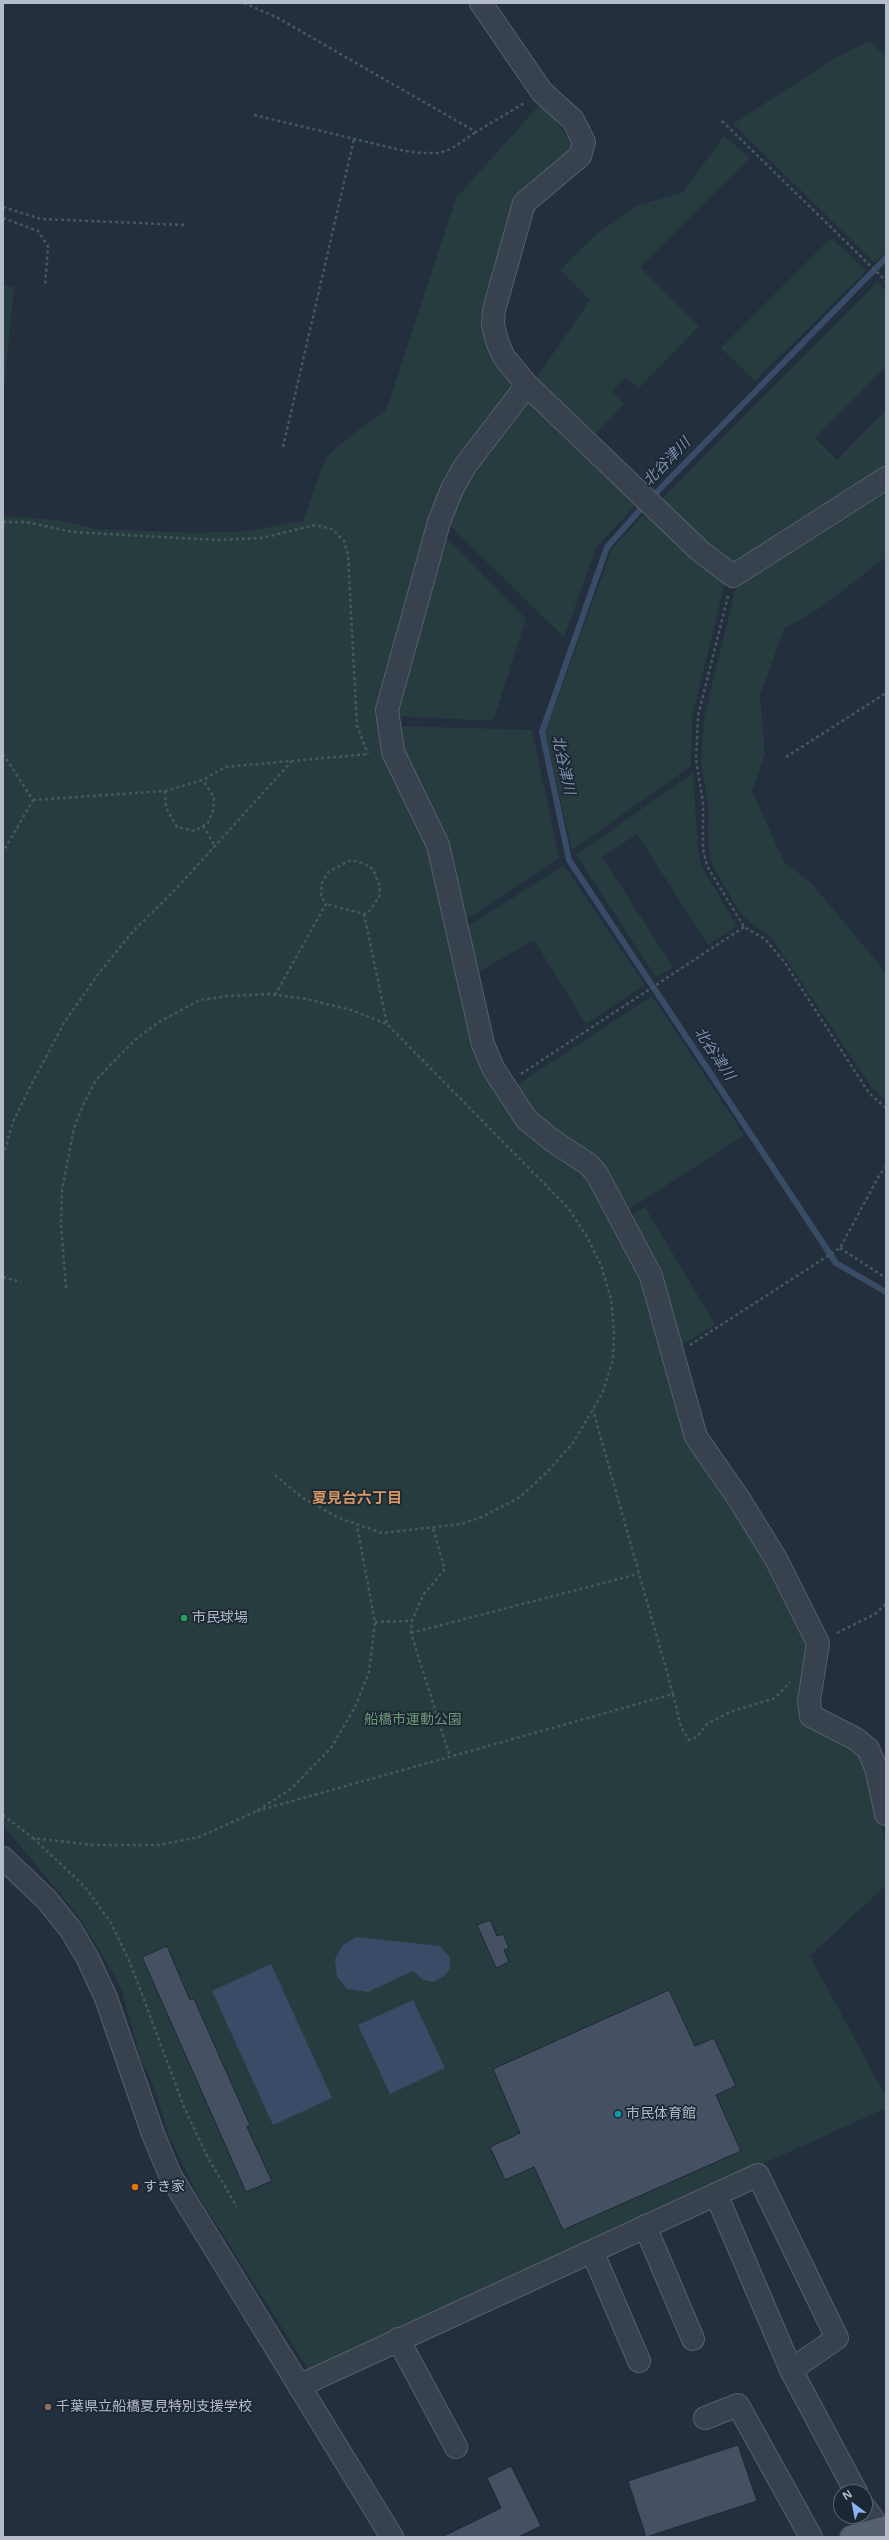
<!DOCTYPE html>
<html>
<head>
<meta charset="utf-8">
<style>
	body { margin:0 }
	#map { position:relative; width:889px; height:2540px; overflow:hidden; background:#242f3e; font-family:"Open Sans",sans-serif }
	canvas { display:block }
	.frame { position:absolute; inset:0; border:4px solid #b4bcc9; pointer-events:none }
	.north { position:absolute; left:833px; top:2484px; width:40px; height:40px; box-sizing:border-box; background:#1d2633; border:1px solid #59626f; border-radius:50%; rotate:328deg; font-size:11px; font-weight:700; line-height:16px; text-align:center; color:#b4bcc9 }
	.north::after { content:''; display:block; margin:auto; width:14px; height:18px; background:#8ab4f8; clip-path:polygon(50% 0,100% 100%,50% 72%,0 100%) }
</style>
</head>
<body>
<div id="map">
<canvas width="889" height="2540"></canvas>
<div class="frame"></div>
<div class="north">N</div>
</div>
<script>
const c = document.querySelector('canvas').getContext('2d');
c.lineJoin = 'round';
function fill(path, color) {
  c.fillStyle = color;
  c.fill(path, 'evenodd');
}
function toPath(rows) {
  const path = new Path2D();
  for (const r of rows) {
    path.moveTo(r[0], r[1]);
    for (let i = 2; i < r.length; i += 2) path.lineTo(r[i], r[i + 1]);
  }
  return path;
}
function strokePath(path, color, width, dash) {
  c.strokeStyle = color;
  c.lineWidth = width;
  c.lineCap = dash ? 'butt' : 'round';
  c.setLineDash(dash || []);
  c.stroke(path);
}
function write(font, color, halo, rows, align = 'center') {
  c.font = font + ' "Open Sans","Noto Sans JP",sans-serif';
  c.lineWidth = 3.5;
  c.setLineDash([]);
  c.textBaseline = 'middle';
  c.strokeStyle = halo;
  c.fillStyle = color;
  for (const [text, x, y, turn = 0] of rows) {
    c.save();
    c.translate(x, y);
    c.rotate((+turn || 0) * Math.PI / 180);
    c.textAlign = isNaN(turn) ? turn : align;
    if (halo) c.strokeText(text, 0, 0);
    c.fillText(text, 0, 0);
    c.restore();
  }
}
const green = toPath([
	[870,41,886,57,886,252,875,263,733,124,835,58],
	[543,101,579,153,548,187,494,292,514,384,485,425,379,717,432,848,473,1047,609,1204,732,1499,808,1643,803,1694,857,1745,872,1776,886,1849,886,1885,810,1956,886,2097,886,2108,309,2370,197,2194,170,2138,152,2082,140,2057,122,1991,110,1967,76,1913,3,1825,3,516,58,520,96,529,199,533,248,531,303,521,326,457,350,436,386,411,456,198],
	[724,136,750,158,640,267,699,326,639,388,626,377,612,391,624,404,591,438,535,380,590,300,560,270,598,233,638,205,682,193],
	[831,238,866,271,755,381,721,348],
	[877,282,886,291,886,366,815,438,837,460,886,410,886,470,736,568,658,503],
	[3,286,14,287,3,396],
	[524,396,640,500,596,548,564,637,449,525,468,472],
	[886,486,886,557,820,608,784,629,760,695,765,754,752,791,784,862,811,883,878,963,886,976,886,1100,872,1088,771,937,753,925,740,913,713,866,708,845,708,803,701,762,704,718,738,578],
	[647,511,725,582,692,718,691,766,572,850,545,733,612,549],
	[446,540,453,544,526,619,493,721,398,716,397,704,441,543],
	[397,726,532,730,559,858,462,922,396,737],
	[693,773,698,851,702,867,737,926,708,945,637,834,602,857,673,967,656,977,576,855],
	[564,865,645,985,586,1024,534,940,475,974,464,929],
	[652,996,744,1135,625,1212,528,1113,515,1090,518,1084],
	[645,1207,715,1324,684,1344,678,1344,630,1216]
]);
const water = toPath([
	[357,1937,440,1946,450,1958,450,1969,443,1977,433,1982,423,1980,413,1971,368,1992,347,1989,337,1977,335,1959,343,1945],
	[271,1964,332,2098,273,2125,212,1991],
	[413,2000,445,2068,390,2094,358,2025]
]);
const stream = toPath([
	[886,258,648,501,607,547,542,732,569,860,836,1263,886,1292]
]);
const building = toPath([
	[490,1920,497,1936,503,1934,509,1948,504,1950,509,1962,496,1968,477,1925,490,1920],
	[167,1946,190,2000,194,1999,250,2125,247,2127,272,2181,246,2192,142,1957,167,1946],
	[669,1990,695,2046,714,2038,736,2086,716,2095,741,2151,563,2230,534,2167,505,2180,490,2147,520,2133,493,2069,669,1990],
	[738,2445,757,2501,646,2537,628,2481,738,2445],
	[511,2466,541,2526,518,2537,442,2537,501,2508,487,2478,511,2466]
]);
const path = toPath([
	[244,3,278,18,476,132,526,102],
	[254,115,405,151,423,153,439,153,451,149,476,132],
	[722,121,886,281],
	[3,207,41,219,185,225],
	[3,218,38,231,48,246,45,286],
	[283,447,354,139],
	[3,522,26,522,73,532,217,540,262,538,315,525,332,529,344,541,348,555,357,726,368,754],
	[728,596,698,716,696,760,703,802,703,849,707,866,744,927,765,939,785,963,869,1093,886,1108],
	[3,754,33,800,3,852],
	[786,757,886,693],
	[165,791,166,808,177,827,195,831,208,823,213,811,214,797,203,780],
	[33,800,165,791,203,780,225,767,369,754],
	[203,826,215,846],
	[364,914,387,1024],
	[275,995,326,904,321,896,322,883,328,872,351,860,363,863,373,869,380,887,379,897,368,913,364,914,326,904],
	[521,1074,744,927],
	[3,1156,13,1122,29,1089,64,1023,99,973,134,930,173,892,292,761],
	[840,1248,886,1278],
	[3,1277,21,1282],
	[66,1288,61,1224,62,1190,74,1128,84,1103,96,1080,136,1039,159,1022,200,1000,228,996,269,994,306,999,351,1010,387,1024,569,1209,586,1235,601,1265,611,1299,614,1332,613,1360,602,1394,573,1443,547,1472,520,1497,482,1517,461,1524,382,1533,339,1518,303,1498,272,1473],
	[690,1345,840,1248,880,1174,886,1167],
	[433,1529,445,1569,423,1595,412,1621,411,1633,450,1757],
	[375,1622,412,1621],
	[411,1633,638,1574],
	[837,1633,875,1614,886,1604],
	[673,1694,681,1727,689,1740,697,1737,707,1724,730,1712,775,1698,790,1682],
	[257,1811,673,1694,593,1410],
	[3,1815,33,1838,93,1845,159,1845,199,1837,257,1811,292,1788,331,1748,355,1707,369,1672,375,1622,357,1526],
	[33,1838,85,1887,111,1923,131,1965,184,2107,207,2156,237,2207]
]);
const minor = toPath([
	[481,3,542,92,573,120,584,142,580,156,524,203,494,310,493,325,498,344,504,357,527,385,465,466,452,489,439,522,387,710,393,752,438,845,483,1044,493,1068,526,1119,553,1141,588,1164,597,1174,651,1276,696,1437,739,1499,776,1559,818,1643,809,1701,811,1716,856,1739,868,1749,876,1768,886,1814],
	[527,385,700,551,733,576,886,478],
	[3,1858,47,1900,71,1930,88,1959,106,1998,153,2134,170,2175,392,2537],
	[716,2194,791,2370,856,2492],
	[645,2226,693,2339],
	[592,2251,639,2361],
	[398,2339,456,2447],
	[299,2386,758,2175,837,2338,791,2370],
	[705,2418,738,2405,811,2537],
	[865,2508,880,2529]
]);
const major = toPath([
	[851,2537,886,2527]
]);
const markers = [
	[184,1618,4,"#2e9e5b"],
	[618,2114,4,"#0f9aa8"],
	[135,2187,4,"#e8710a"],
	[48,2407,4,"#8d6e63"]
];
const poiNames = [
	["市民球場",192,1618],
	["市民体育館",626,2114],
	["すき家",143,2187],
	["千葉県立船橋夏見特別支援学校",56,2407]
];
const parkNames = [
	["船橋市運動公園",413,1720]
];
const waterNames = [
	["北谷津川",667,462,-46],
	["北谷津川",563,765,78],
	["北谷津川",714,1054,56]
];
const neighbourhoodNames = [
	["夏見台六丁目",357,1499]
];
fill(green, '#263c3f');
fill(water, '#394c67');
strokePath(stream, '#394c67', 6);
fill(building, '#455162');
strokePath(building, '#1f2835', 1);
strokePath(minor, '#565f6c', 24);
strokePath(major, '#414a57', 24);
strokePath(path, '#44595c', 2.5, [3, 3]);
strokePath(minor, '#38414e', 22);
strokePath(major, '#56606e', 22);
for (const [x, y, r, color] of markers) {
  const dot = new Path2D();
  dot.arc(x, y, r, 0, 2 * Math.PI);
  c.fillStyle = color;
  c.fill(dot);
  strokePath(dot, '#1d2633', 1.5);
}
write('14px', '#b4bcc9', '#1d2633', poiNames, 'left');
write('14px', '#6b9a76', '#1d2633', parkNames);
write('italic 15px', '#7c92b1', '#1d2633', waterNames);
write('bold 15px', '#d59563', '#1d2633', neighbourhoodNames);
</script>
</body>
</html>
